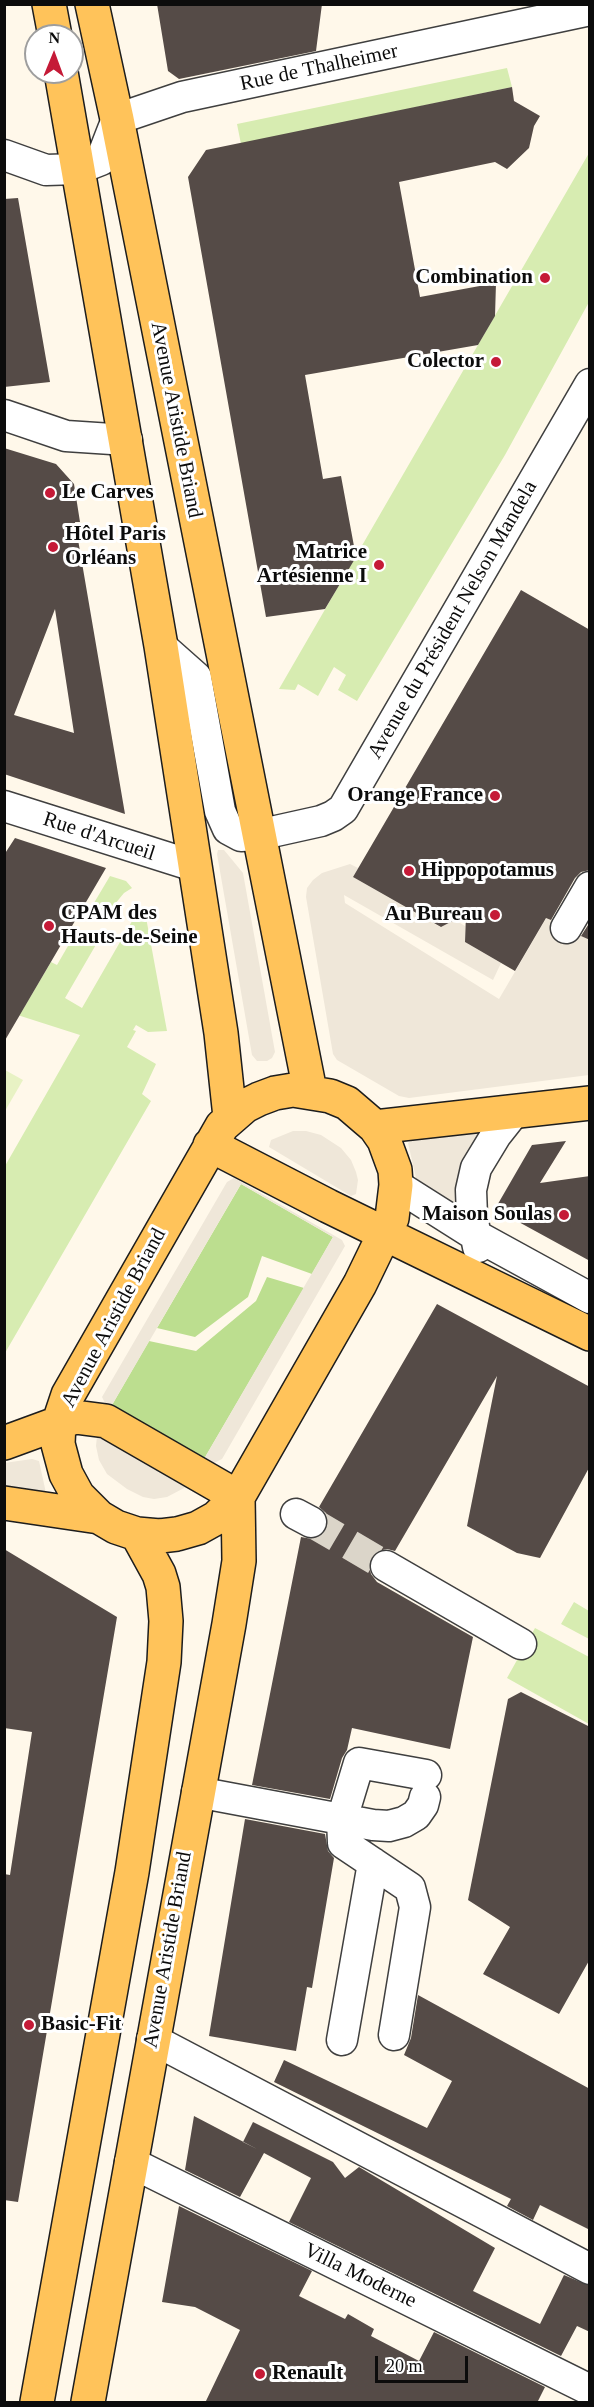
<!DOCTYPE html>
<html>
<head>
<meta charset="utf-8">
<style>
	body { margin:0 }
	#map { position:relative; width:594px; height:2407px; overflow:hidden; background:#fff8ea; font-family:"Times New Roman",serif }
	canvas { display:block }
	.frame { position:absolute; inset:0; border:6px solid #0c0c0c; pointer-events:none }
	.north { position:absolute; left:24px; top:24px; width:60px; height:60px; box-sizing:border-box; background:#fff; border:2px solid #9e9e9e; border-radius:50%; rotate:1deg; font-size:16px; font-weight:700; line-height:24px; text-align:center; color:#0c0c0c }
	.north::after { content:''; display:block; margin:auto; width:21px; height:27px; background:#c51a37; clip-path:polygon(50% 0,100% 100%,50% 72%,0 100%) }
	.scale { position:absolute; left:375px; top:2356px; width:93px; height:27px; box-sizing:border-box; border:3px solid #0c0c0c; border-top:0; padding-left:8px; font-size:18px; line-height:21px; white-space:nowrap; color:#0c0c0c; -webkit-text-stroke:4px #fff; paint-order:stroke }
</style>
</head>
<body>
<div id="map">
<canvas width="594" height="2407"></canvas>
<div class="frame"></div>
<div class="north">N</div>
<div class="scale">20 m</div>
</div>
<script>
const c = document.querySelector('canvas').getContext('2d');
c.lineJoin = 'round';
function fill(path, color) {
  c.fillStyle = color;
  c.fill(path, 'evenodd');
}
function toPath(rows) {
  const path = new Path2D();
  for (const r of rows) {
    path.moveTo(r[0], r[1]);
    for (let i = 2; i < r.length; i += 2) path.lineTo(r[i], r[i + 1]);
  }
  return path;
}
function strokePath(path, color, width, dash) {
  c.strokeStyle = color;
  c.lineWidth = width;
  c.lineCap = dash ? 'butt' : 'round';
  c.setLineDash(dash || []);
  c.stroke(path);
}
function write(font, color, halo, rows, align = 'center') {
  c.font = font + ' "Times New Roman",serif';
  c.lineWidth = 6;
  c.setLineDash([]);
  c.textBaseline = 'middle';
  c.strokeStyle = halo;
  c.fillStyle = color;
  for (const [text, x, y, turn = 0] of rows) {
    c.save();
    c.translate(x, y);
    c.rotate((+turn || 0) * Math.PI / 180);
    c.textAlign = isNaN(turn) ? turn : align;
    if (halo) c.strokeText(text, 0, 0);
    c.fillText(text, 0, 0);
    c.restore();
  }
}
const green = toPath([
	[507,68,512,87,241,144,237,124],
	[589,153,589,302,505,455,357,701,338,690,346,675,334,667,318,696,298,684,295,690,279,689],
	[110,876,126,881,132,888,124,893,110,910,102,915,85,918],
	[145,912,167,1031,148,1032,136,1025,133,1030,136,1031,127,1047,156,1064,142,1094,151,1101,5,1353,5,1166,80,1035,5,1011,22,1011,51,962,57,965,72,939,87,939,101,936,65,998,82,1008,135,916],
	[574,1602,589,1611,589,1639,561,1624],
	[535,1628,589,1657,589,1724,507,1678]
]);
const forest = toPath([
	[241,1184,333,1237,312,1274,262,1256,248,1297,195,1337,157,1328],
	[267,1277,304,1288,204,1459,112,1405,149,1341,196,1351,256,1301]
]);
const pitch = toPath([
	[5,1070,23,1080,5,1111]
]);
const plaza = toPath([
	[218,850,224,850,243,873,275,1052,272,1058,267,1061,257,1061,252,1055,217,854],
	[350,864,358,868,353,877,440,927,455,920,465,926,465,942,501,963,493,980,344,895,345,903,499,999,547,917,589,940,589,1075,409,1098,399,1096,337,1060,333,1054,306,897,307,888,313,880,322,873],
	[293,1131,306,1131,321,1135,341,1148,351,1160,356,1172,358,1180,356,1194,351,1196,269,1147,271,1140],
	[481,1132,462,1216,419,1191,408,1143,412,1140],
	[234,1178,342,1240,345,1246,222,1459,212,1464,105,1403,102,1397,227,1182],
	[241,1184,333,1237,204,1459,112,1405],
	[101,1434,186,1485,186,1487,167,1497,154,1499,143,1497,127,1489,107,1474,99,1460,96,1446,97,1436],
	[32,1459,39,1461,46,1493,43,1496,5,1486,4,1463]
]);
const building = toPath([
	[157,4,322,4,316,51,179,79,168,71],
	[512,87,514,101,540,116,534,126,529,148,507,169,495,162,399,182,420,297,496,283,495,316,478,345,305,375,323,479,341,476,356,557,325,609,266,617,188,177,206,150],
	[18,198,50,382,4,387,4,199],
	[4,448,56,464,74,484,80,522,75,522,125,814,4,774],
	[55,609,74,733,14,715],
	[521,590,590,630,590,870,581,872,575,878,551,920,546,918,515,971,465,942,466,914,441,927,353,877],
	[15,838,106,868,4,1042,4,855],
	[590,922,590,940,581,936],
	[566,1141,540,1183,590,1176,590,1261,495,1209,532,1145],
	[437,1304,590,1387,590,1466,540,1558,517,1553,467,1526,497,1376,395,1551,387,1549,378,1551,371,1557,369,1565,371,1574,377,1582,473,1637,450,1749,352,1728,347,1750,342,1758,330,1799,252,1785,301,1537,312,1539,321,1536,326,1531,328,1521,326,1513,319,1507],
	[4,1549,117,1617,18,2202,4,2200,4,1874,10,1875,32,1732,4,1728],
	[521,1692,590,1727,590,1959,559,2014,483,1974,510,1927,468,1900,508,1699],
	[245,1819,325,1834,328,1851,334,1858,312,1988,307,1987,296,2051,209,2036],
	[418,1995,590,2089,590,2230,540,2205,533,2220,507,2206,511,2199,274,2082,284,2060,427,2128,452,2081,404,2055,411,2038],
	[194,2116,257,2149,243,2142,253,2122,333,2162,345,2178,359,2167,495,2248,473,2291,540,2324,564,2275,590,2286,590,2332,577,2326,561,2356,289,2222,311,2178,264,2153,240,2197,185,2170],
	[179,2206,312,2271,299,2296,345,2319,348,2314,374,2329,371,2336,419,2361,434,2332,545,2387,537,2403,205,2403,240,2330,195,2307,162,2302]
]);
const minorTunnel = toPath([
	[311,1522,386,1566]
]);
const minor = toPath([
	[4,155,46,170,78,169,101,160,117,119,182,97,590,10],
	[4,415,66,436,127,440],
	[161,646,196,677,220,811,228,829,241,836,258,835,321,821,333,816,343,809,376,752,590,384],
	[4,806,194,866],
	[566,928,590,887],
	[396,1185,475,1235,590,1298],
	[478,1247,472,1216,471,1190,476,1168,496,1135,515,1111],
	[296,1514,311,1522],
	[386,1566,521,1644],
	[197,1792,373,1825,389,1826,404,1822,416,1815,423,1805,425,1797],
	[394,2035,415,1907,410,1888,343,1843,342,1819,359,1763,426,1775],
	[152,2039,590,2269],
	[342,2040,373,1863],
	[130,2162,590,2390]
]);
const major = toPath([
	[49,4,55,36],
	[92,4,117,119,310,1091],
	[61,72,161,646,221,1033,230,1117],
	[293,1090,330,1096,347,1103,375,1127,384,1140,395,1170,396,1185,392,1218,360,1284,238,1497,216,1518,198,1528,177,1534,160,1536,137,1534,116,1527,99,1517,78,1496,66,1474,58,1444,59,1422,68,1395,222,1126,245,1106,259,1099,275,1093,293,1090],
	[375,1127,590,1103],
	[210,1145,328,1206,590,1334],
	[4,1443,75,1417,106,1421,238,1497],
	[4,1503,99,1517],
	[37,2402,132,1872,164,1662,166,1621,163,1587,159,1574,137,1534],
	[88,2402,229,1624,239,1561,238,1497]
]);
const markers = [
	[545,278,6,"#c51a37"],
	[496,362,6,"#c51a37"],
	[50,493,6,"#c51a37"],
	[53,547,6,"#c51a37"],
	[379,565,6,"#c51a37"],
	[495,796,6,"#c51a37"],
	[409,871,6,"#c51a37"],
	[495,915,6,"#c51a37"],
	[49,926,6,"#c51a37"],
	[564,1215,6,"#c51a37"],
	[29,2025,6,"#c51a37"],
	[260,2374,6,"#c51a37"]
];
const streetNames = [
	["Rue de Thalheimer",319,68,-12],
	["Avenue Aristide Briand",176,420,79],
	["Avenue du Président Nelson Mandela",453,620,-60],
	["Rue d'Arcueil",99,837,18],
	["Avenue Aristide Briand",114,1318,-62],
	["Avenue Aristide Briand",168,1950,-80],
	["Villa Moderne",360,2276,26]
];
const poiNames = [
	["Combination",533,278],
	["Colector",484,362],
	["Le Carves",62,493,"left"],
	["Hôtel Paris",65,535,"left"],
	["Orléans",65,559,"left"],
	["Matrice",367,553],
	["Artésienne I",367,577],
	["Orange France",483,796],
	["Hippopotamus",421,871,"left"],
	["CPAM des",61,914,"left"],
	["Hauts-de-Seine",61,938,"left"],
	["Au Bureau",483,915],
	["Maison Soulas",552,1215],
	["Basic-Fit",41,2025,"left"],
	["Renault",272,2374,"left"]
];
fill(green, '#d7ecb1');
fill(forest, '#bcde8f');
fill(pitch, '#e8f2c4');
fill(plaza, '#efe7d9');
fill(building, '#554b47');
strokePath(minorTunnel, '#dbd5c9', 30, [30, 15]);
strokePath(minor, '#3f3f3f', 33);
strokePath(major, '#1d1d1d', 36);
strokePath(minor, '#fff', 30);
strokePath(major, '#ffc35a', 33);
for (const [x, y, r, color] of markers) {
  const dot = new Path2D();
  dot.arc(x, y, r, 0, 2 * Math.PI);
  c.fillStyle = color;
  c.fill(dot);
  strokePath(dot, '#fff', 2);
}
write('21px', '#0c0c0c', '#fff', streetNames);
write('bold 21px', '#0c0c0c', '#fff', poiNames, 'right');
</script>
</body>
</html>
